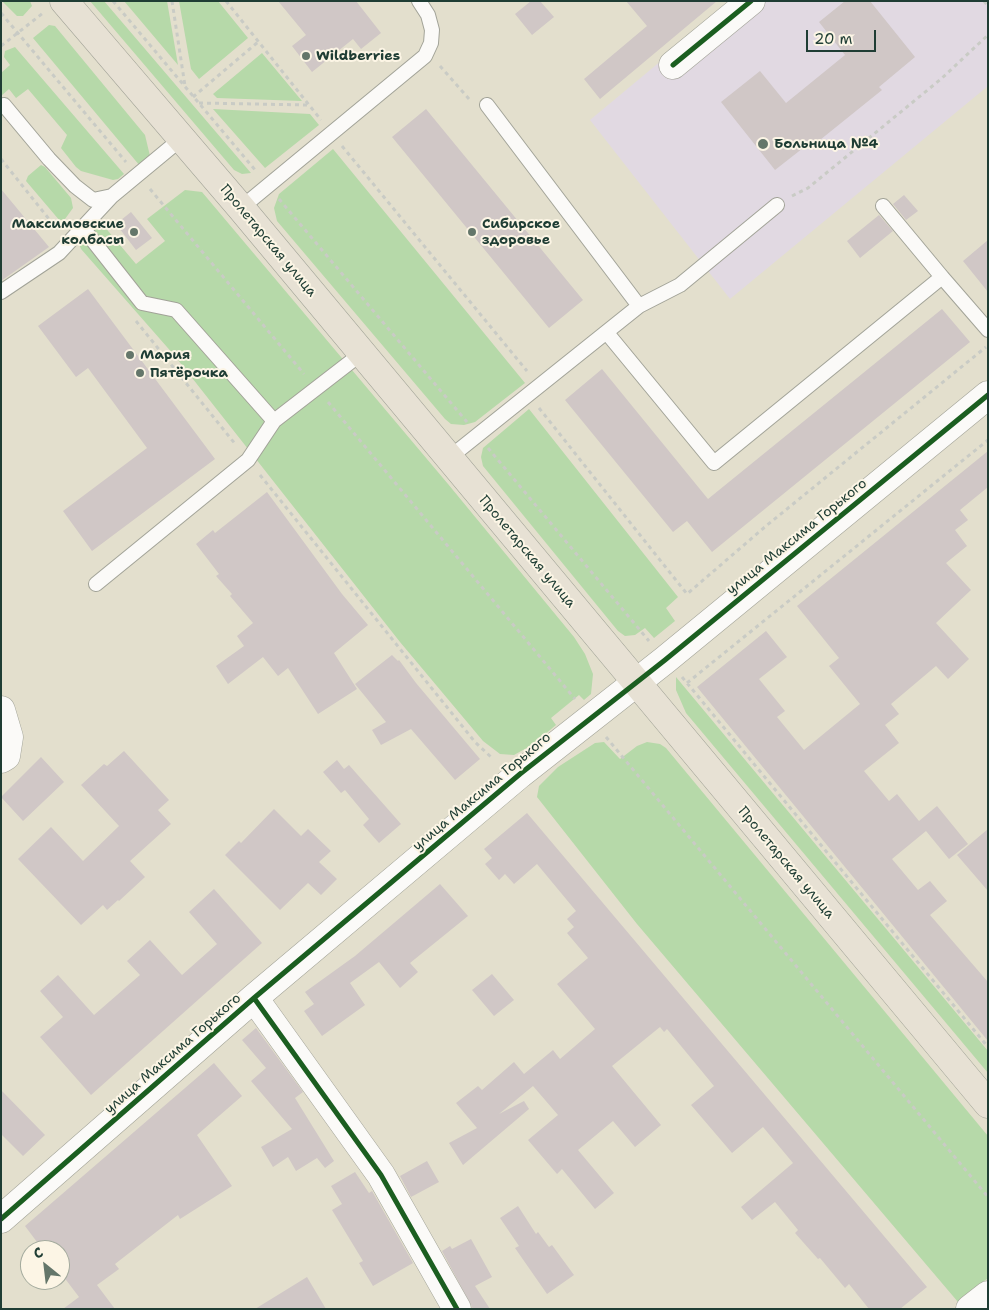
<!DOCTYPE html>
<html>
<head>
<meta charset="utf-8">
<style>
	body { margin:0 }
	#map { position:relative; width:989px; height:1310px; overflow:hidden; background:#e3dfcd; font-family:"Shantell Sans",sans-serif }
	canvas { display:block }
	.frame { position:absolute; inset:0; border:2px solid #1f3d34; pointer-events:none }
	.north { position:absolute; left:20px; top:1240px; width:50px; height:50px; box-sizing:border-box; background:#fcf5e5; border:1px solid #a4ab9e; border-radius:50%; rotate:331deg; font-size:14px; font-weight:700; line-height:20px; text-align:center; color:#1f3d34 }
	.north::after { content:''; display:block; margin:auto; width:18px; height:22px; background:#64766a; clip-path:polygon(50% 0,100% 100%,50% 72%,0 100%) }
	.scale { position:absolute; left:806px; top:30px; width:70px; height:22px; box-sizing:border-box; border:2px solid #1f3d34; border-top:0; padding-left:6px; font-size:15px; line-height:18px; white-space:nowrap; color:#1f3d34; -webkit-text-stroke:4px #fcf5e5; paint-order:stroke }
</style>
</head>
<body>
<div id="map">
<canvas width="989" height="1310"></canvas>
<div class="frame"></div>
<div class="north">С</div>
<div class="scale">20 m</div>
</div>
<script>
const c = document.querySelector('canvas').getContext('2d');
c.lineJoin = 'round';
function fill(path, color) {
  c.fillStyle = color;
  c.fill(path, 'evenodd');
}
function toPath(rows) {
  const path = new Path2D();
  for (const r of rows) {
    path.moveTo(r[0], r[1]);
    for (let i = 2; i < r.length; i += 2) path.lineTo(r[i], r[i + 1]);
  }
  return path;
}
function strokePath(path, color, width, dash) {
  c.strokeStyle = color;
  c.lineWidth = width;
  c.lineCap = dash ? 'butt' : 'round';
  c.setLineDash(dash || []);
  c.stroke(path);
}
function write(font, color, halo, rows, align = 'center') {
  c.font = font + ' "Shantell Sans",sans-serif';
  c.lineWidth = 4;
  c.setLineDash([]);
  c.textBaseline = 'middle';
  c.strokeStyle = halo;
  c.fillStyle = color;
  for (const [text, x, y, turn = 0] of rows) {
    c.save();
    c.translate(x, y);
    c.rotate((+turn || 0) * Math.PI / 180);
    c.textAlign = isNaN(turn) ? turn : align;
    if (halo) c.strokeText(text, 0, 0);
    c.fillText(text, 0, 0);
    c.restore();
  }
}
const built = toPath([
	[733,1,988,1,988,86,730,299,590,120]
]);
const green = toPath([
	[2,1,30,1,32,6,23,16,17,16],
	[90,1,104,1,251,173,242,174,234,170],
	[124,1,167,1,178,65],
	[179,1,218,1,248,38,199,79,191,69],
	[49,25,55,26,145,135,150,156,140,166,33,38],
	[15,47,124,174,118,179,113,180,81,171,76,167,61,148,67,135,28,89,16,98,9,89,1,96,1,73,10,65,4,57,5,51],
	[262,53,302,101,217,98,213,94],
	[213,109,310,114,319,125,265,168],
	[333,149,525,383,475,422,464,425,451,424,445,419,277,221,274,208,279,194],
	[41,165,45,167,71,198,73,208,65,219,60,221,26,181,28,176],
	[185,190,202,192,448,484,574,637,585,654,593,674,591,694,584,700,579,695,551,718,556,725,532,745,514,755,500,754,483,741,400,642,174,355,81,249,79,244,98,219,136,264,165,241,147,219],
	[529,409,678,597,666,608,675,621,654,638,645,628,635,635,625,636,618,631,483,466,481,457,483,448],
	[676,677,988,1051,988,1073,686,713,676,690],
	[604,742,620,759,637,746,647,742,660,744,666,748,988,1136,988,1278,958,1302,637,924,537,797,539,786,558,767,595,743]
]);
const building = toPath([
	[278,1,356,1,381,33,361,49,353,39,312,72,292,46,306,35],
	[531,1,540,1,554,17,532,35,515,14],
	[626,1,717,1,600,99,584,79,647,26],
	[845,1,870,1,915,57,879,87,882,90,815,144,812,141,775,170,721,102,760,71,786,103,845,55,819,22],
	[426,109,583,300,549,328,392,137],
	[1,189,49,247,1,281],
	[904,195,918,211,906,220,893,204],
	[131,212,152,238,136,250,116,224],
	[879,215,893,231,860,258,847,241],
	[988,240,988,292,963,261],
	[88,289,215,459,92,551,63,511,147,448,88,368,76,377,38,326],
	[942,309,970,342,712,552,687,521,673,532,565,400,602,369,708,499],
	[988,451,988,487,960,510,968,520,955,530,967,546,946,563,971,590,936,623,969,659,948,679,936,666,891,704,899,714,885,725,899,743,864,771,889,801,897,794,919,821,937,806,968,844,949,859,926,831,892,859,918,890,930,881,947,901,930,915,988,982,988,1041,697,687,766,631,787,657,759,679,785,711,777,717,804,750,860,704,829,666,839,658,797,606],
	[267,492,342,594,368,625,334,653,357,689,318,714,288,668,278,676,263,657,228,684,216,666,244,646,237,636,253,623,230,596,232,594,216,576,219,574,196,544,213,530,215,533],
	[392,655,398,661,399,660,416,683,480,759,455,780,411,729,381,745,372,730,386,722,355,684],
	[124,751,169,800,158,810,171,824,130,861,145,877,119,901,118,900,107,910,103,905,81,925,18,859,51,827,83,861,119,826,81,785,104,764,107,766],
	[41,757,64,782,23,821,1,797],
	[337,760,344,769,349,765,401,824,379,843,363,825,369,819,345,790,341,793,323,772],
	[274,809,301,836,308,829,331,851,319,862,337,879,321,895,308,883,280,910,225,855,239,841,241,843],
	[527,813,927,1287,900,1309,869,1309,849,1284,845,1288,820,1258,818,1259,795,1233,798,1230,775,1202,752,1220,741,1207,793,1163,763,1127,732,1153,691,1105,714,1086,667,1029,664,1032,660,1027,612,1066,661,1125,635,1147,613,1121,578,1150,614,1193,595,1209,562,1169,557,1174,528,1140,558,1115,533,1086,499,1114,524,1101,529,1109,463,1165,449,1143,477,1128,456,1103,478,1086,482,1090,514,1062,524,1074,553,1050,560,1059,595,1029,557,984,588,958,567,933,574,927,567,919,576,911,537,864,514,884,505,874,499,880,485,864,492,858,484,849],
	[988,829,988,891,957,855],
	[440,884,468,916,410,963,418,972,400,988,379,962,350,983,365,1005,322,1036,304,1011,314,1004,305,992,355,956],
	[214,889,262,943,91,1095,40,1037,63,1017,40,991,58,975,94,1015,140,975,127,961,150,940,182,975,217,944,189,912],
	[492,974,514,1000,494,1016,472,990],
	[256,1028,303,1092,295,1098,334,1161,325,1168,317,1158,296,1171,288,1157,273,1167,261,1147,292,1129,251,1081,266,1068,242,1040],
	[214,1063,242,1096,197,1135,232,1186,180,1219,178,1215,115,1264,119,1269,97,1285,115,1309,63,1309,79,1297,60,1272,60,1250,43,1250,25,1226],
	[1,1090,45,1135,23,1156,1,1134],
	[427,1161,439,1182,411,1197,400,1176],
	[355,1172,369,1193,372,1191,413,1263,373,1286,359,1263,363,1261,332,1210,342,1204,331,1186],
	[518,1206,536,1234,538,1232,549,1247,552,1245,574,1275,547,1294,515,1248,519,1246,500,1218],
	[471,1239,492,1277,475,1286,490,1309,473,1309,442,1251,450,1246,452,1249],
	[307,1277,326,1309,255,1309]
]);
const path = toPath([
	[113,1,256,171],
	[172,1,185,86],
	[226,1,321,120],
	[984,1,988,6],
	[1,13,126,162],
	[1,46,43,13],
	[440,66,469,99],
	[193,97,258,42],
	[199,103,309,105],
	[342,146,527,371],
	[1,159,57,229],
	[150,189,304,374],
	[792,196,808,188,941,79,988,35],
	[279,199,467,422],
	[136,321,236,445],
	[328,402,575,699],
	[539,408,687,594,766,526,986,347],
	[488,448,649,641],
	[260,475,475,742,491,757],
	[682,677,988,1047],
	[687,683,988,440],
	[606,737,988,1197]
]);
const service = toPath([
	[4,105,49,159,75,186,93,200,112,196,182,138],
	[487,105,639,306],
	[883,206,942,277],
	[241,208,425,56,431,43,432,30,428,15,419,1],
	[83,228,142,303,176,310,274,421,248,460,96,584],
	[1,292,59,253,112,196],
	[607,333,714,463,942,277,988,330],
	[274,421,362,353],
	[449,458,639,306,680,285,777,205]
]);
const minor = toPath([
	[673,65,751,1],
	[1,710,9,737,6,756,1,759],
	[254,998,381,1175,457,1309],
	[1,1219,254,998,520,774,665,660,988,395],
	[970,1309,988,1295]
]);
const primary = toPath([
	[64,1,241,208,988,1104]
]);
const cycleway = toPath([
	[673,65,751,1],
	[254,998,381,1175,457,1309],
	[1,1219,254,998,520,774,665,660,988,395]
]);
const markers = [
	[306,56,5,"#64766a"],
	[763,144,6,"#64766a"],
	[134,232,5,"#64766a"],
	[472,232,5,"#64766a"],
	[130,355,5,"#64766a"],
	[140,373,5,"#64766a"]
];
const poiNames = [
	["Wildberries",316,56],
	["Больница №4",774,144],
	["Максимовские",124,224,"right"],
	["колбасы",124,240,"right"],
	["Сибирское",482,224],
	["здоровье",482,240],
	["Мария",140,355],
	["Пятёрочка",150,373]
];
const streetNames = [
	["Пролетарская улица",268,241,50],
	["улица Максима Горького",797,537,-39],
	["Пролетарская улица",527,552,50],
	["улица Максима Горького",482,792,-40],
	["Пролетарская улица",786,863,50],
	["улица Максима Горького",173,1054,-41]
];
fill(built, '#e1d9e2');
fill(green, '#b6d9a9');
fill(building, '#d0c7c6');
strokePath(service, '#a2a398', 16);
strokePath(minor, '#a2a398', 29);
strokePath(primary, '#a2a398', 29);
strokePath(path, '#c9cbc5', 3, [4, 4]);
strokePath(service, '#fbfaf8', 14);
strokePath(minor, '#fbfaf8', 28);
strokePath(primary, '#e7e1d4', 28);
strokePath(cycleway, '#1b5e20', 5);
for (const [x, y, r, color] of markers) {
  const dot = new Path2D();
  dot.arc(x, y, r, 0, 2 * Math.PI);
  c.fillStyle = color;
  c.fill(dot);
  strokePath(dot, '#fcf5e5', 2);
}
write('bold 14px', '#1f3d34', '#fcf5e5', poiNames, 'left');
write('14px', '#1f3d34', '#fcf5e5', streetNames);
</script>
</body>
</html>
